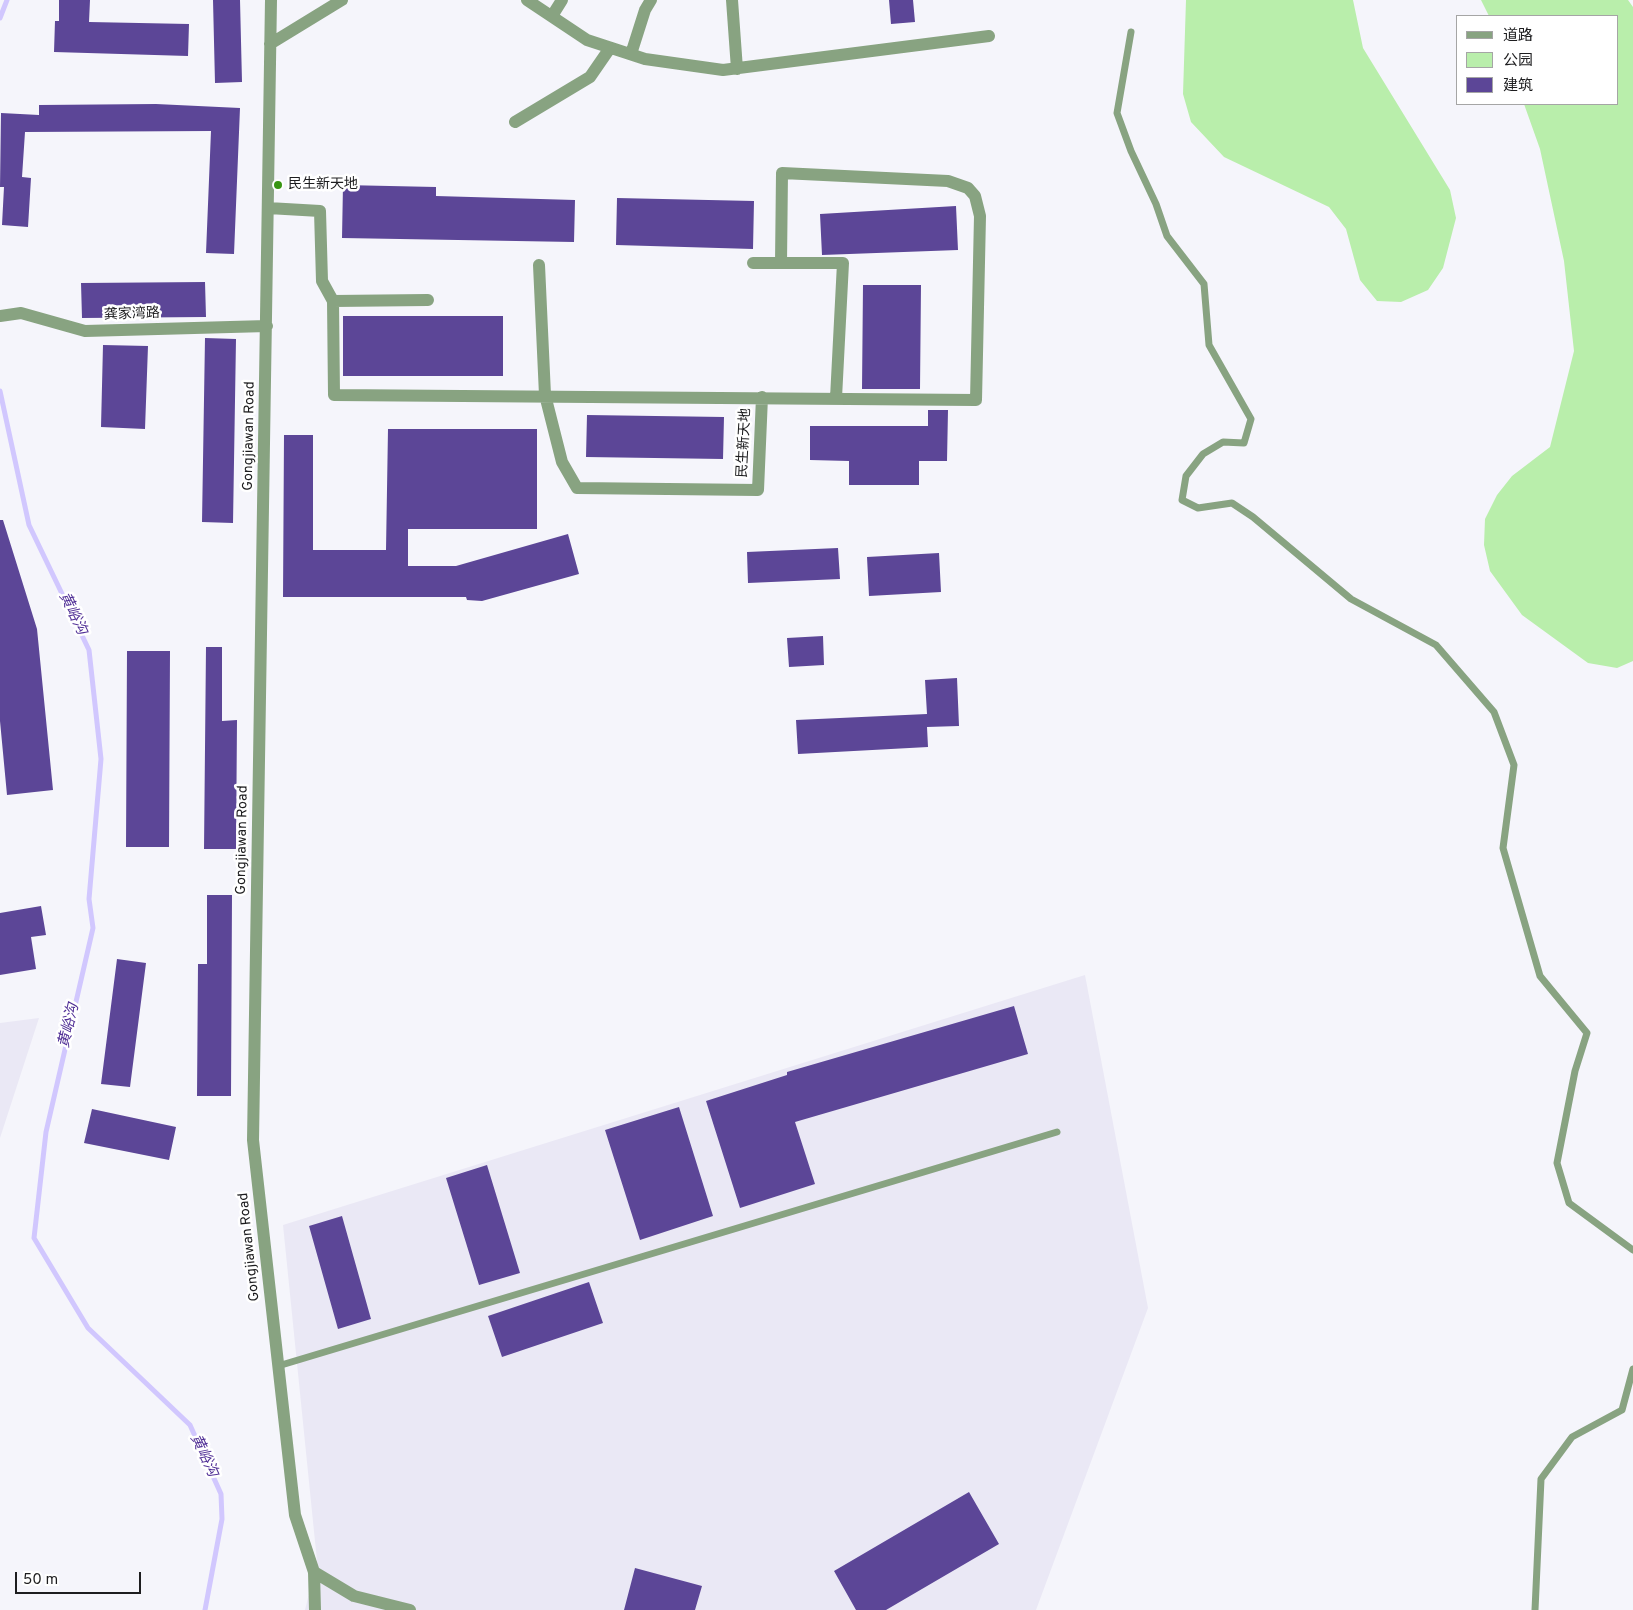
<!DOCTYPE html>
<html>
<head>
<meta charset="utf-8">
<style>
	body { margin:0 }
	#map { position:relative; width:1633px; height:1610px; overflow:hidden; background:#f5f5fb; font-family:Overpass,"Noto Sans SC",sans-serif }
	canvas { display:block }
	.legend { position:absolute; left:1456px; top:15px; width:162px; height:90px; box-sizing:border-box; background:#fff; border:1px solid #a5a5a5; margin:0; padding:6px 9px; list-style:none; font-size:15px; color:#1d1d1f }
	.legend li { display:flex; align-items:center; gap:10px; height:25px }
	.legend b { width:25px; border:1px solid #a5a5a5 }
	.scale { position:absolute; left:15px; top:1572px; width:126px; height:22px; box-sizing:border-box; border:2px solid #1d1d1f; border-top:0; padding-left:6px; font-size:15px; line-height:18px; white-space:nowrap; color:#1d1d1f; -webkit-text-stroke:4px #fff; paint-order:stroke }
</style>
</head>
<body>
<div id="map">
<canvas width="1633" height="1610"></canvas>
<ul class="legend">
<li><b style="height:6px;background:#88a381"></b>道路</li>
<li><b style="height:14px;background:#b9eeab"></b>公园</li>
<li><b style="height:14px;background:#5c4697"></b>建筑</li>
</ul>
<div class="scale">50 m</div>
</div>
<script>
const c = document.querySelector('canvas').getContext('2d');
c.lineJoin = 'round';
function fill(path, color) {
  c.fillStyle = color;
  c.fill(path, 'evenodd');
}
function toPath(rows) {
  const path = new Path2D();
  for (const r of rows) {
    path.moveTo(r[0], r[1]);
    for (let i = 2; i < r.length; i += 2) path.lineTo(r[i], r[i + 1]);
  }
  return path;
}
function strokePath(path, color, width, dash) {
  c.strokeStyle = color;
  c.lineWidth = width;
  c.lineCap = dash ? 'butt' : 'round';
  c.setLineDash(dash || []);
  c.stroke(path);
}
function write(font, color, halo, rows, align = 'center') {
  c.font = font + ' Overpass,"Noto Sans SC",sans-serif';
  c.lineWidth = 5;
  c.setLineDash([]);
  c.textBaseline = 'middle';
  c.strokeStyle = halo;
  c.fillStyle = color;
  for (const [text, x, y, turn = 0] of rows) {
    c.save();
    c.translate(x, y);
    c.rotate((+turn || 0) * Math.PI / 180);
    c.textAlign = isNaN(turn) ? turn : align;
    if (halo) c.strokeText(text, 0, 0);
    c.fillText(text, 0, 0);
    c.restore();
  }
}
const built = toPath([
	[1085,975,1148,1308,1036,1610,305,1610,317,1561,283,1225],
	[39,1018,0,1138,0,1023]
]);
const green = toPath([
	[1186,0,1353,0,1363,48,1450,190,1456,218,1443,268,1428,290,1401,302,1377,301,1360,280,1346,229,1329,207,1224,157,1191,122,1183,94],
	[1481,0,1628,0,1633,7,1633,661,1617,668,1588,663,1522,615,1490,571,1484,545,1485,519,1497,495,1512,476,1550,447,1574,351,1564,261,1540,149,1524,104,1617,104,1617,16,1489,16]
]);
const stream = toPath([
	[0,18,7,0],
	[0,391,29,525,89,650,101,759,89,899,93,928,46,1132,34,1238,88,1328,190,1425,221,1494,222,1519,205,1610]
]);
const building = toPath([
	[59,0,90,0,89,22,189,24,188,56,54,52,55,21,59,21],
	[213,0,240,0,242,82,215,83],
	[889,0,913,0,915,22,891,24],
	[156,104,240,108,234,254,206,253,211,131,25,132,22,177,31,178,28,227,2,225,4,187,0,187,1,113,39,115,39,105],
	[343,185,436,187,436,196,575,200,574,242,342,238],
	[617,198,754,201,753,249,616,245],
	[956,206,958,250,822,255,820,214],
	[205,282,206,317,82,318,81,283],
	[863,285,921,285,920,389,862,389],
	[343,316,503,316,503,376,343,376],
	[205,338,236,339,233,523,202,522],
	[103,345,148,346,145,429,101,427],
	[928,410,948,410,947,461,919,461,919,485,849,485,849,461,810,460,810,426,928,426],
	[587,415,724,417,723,459,586,457],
	[388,429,537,429,537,529,408,529,408,566,456,566,568,534,579,574,482,601,467,600,466,597,283,597,284,435,313,435,313,550,386,550],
	[0,520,3,520,37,629,53,790,7,795,0,721],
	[838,548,840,579,748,583,747,552],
	[939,553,941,592,869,596,867,557],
	[823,636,824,665,789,667,787,638],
	[206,647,222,647,222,721,237,720,236,849,204,849],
	[127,651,170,651,169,847,126,847],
	[957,678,959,726,927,727,928,747,798,754,796,720,927,714,925,680],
	[207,895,232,895,231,1096,197,1096,198,964,207,964],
	[41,906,46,935,31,937,36,969,0,975,0,913],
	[117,959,146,963,130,1087,101,1084],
	[1014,1006,1028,1054,795,1122,815,1184,740,1208,706,1101,787,1075,787,1072],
	[679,1107,713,1216,640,1240,605,1130],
	[92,1109,176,1127,169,1160,84,1143],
	[487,1165,520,1273,479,1285,446,1178],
	[342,1216,371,1319,338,1329,309,1226],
	[589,1282,603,1323,502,1357,488,1316],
	[969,1492,999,1544,886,1610,856,1610,834,1571],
	[635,1568,702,1586,695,1610,624,1610]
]);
const lane = toPath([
	[1131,32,1117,113,1131,151,1156,204,1167,236,1204,284,1209,345,1251,419,1244,443,1223,442,1203,454,1186,476,1182,500,1198,508,1232,503,1253,517,1351,599,1436,645,1494,712,1514,765,1503,848,1540,976,1587,1033,1575,1071,1557,1163,1569,1203,1633,1250],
	[278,1366,1057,1132],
	[1535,1610,1541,1479,1572,1437,1622,1410,1633,1369]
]);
const street = toPath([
	[271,0,253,1140,295,1515,314,1572,354,1596,410,1610],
	[527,0,587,40,645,59,723,70,989,36],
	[732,0,737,69],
	[552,16,562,0],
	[270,44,342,0],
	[631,54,645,10,651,0],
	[515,122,590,77,610,48],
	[268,208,320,211,322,281,333,301,428,300],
	[753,263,843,263,836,398],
	[539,265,545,395,562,462,577,488,758,490,762,397],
	[333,301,334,395,976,400,980,216,975,196,968,188,948,181,782,173,781,263],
	[0,316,21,313,85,331,267,326],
	[314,1572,315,1610]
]);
const markers = [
	[278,185,5,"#389512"]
];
const poiNames = [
	["民生新天地",288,185]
];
const streetNames = [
	["龚家湾路",132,315,-2],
	["Gongjiawan Road",250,436,-89],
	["民生新天地",745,443,-87],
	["Gongjiawan Road",243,840,-89],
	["Gongjiawan Road",250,1247,-96]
];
const waterNames = [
	["黄峪沟",72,614,64],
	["黄峪沟",70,1026,-77],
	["黄峪沟",203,1456,65]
];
fill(built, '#eae8f5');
fill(green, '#b9eeab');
strokePath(stream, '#d1c7fe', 5);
fill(building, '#5c4697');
strokePath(lane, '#88a381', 7);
strokePath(street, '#88a381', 12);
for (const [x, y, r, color] of markers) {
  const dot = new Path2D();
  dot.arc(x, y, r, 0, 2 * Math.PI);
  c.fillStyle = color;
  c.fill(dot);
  strokePath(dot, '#fff', 2);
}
write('14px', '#1d1d1f', '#fff', poiNames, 'left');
write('14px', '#1d1d1f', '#fff', streetNames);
write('italic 15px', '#523197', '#fff', waterNames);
</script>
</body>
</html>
